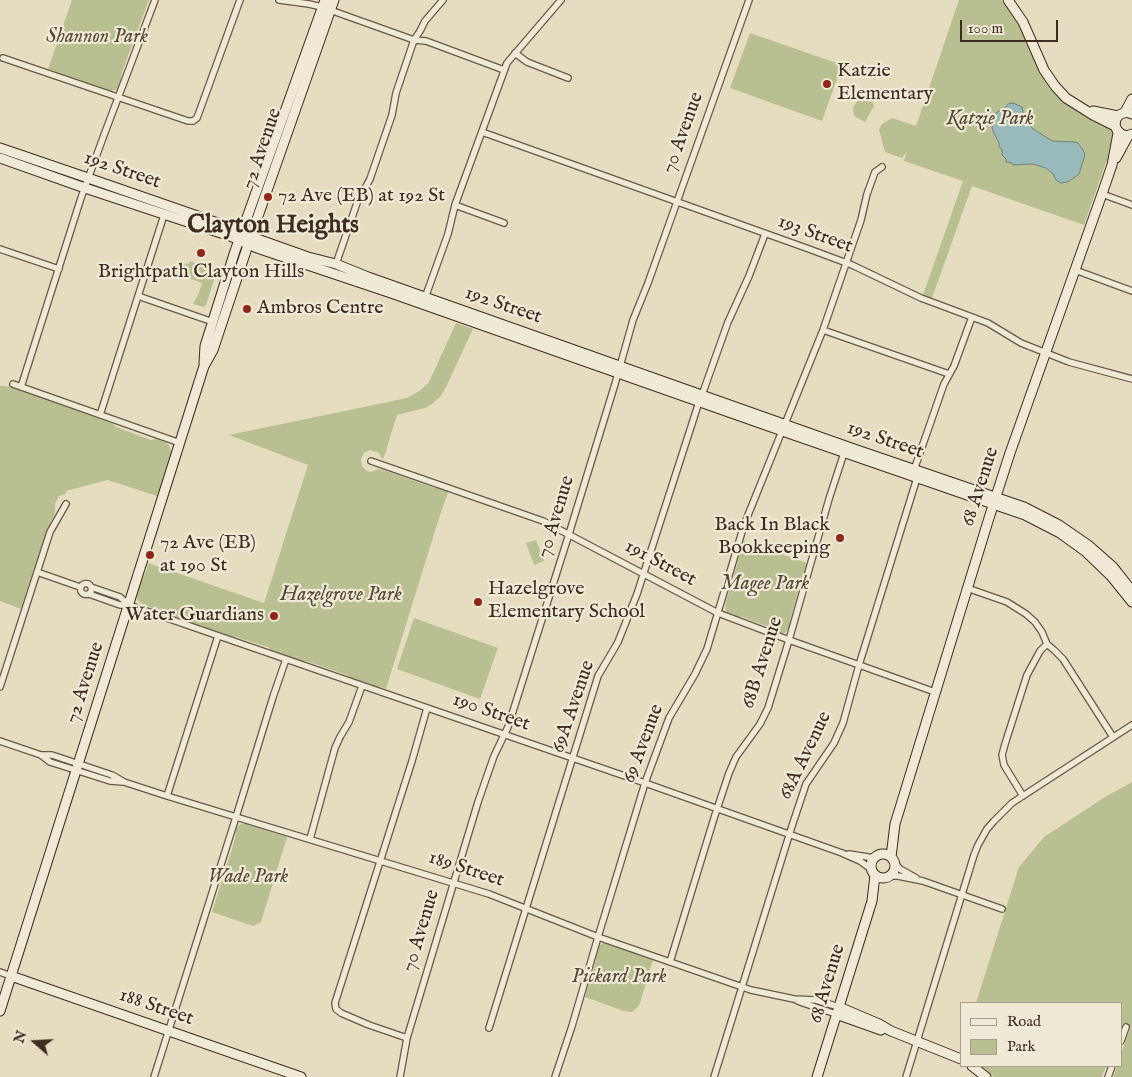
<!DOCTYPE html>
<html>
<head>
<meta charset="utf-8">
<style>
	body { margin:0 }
	#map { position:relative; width:1132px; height:1077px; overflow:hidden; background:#e6ddc0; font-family:"IM FELL English",serif }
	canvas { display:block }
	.legend { position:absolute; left:960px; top:1002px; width:162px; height:65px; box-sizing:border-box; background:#efe9d6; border:1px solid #a89d8d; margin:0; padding:6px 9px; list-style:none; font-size:15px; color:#3d2c20 }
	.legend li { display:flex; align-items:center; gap:10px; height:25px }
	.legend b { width:25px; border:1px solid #a89d8d }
	.north { position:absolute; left:10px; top:1017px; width:50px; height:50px; -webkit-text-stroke:4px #efe9d6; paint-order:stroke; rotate:289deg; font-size:14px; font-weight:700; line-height:20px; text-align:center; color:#3d2c20 }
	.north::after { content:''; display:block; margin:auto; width:18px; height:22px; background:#3d2c20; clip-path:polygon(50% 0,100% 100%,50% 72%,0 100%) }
	.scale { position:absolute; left:960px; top:20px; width:98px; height:22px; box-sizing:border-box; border:2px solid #3d2c20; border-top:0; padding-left:6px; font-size:15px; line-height:18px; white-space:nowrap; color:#3d2c20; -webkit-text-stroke:4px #efe9d6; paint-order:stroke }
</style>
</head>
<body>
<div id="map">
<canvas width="1132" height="1077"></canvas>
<ul class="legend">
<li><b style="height:6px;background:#efe9d6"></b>Road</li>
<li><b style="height:14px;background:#b8c091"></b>Park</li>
</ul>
<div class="north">N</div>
<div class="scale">100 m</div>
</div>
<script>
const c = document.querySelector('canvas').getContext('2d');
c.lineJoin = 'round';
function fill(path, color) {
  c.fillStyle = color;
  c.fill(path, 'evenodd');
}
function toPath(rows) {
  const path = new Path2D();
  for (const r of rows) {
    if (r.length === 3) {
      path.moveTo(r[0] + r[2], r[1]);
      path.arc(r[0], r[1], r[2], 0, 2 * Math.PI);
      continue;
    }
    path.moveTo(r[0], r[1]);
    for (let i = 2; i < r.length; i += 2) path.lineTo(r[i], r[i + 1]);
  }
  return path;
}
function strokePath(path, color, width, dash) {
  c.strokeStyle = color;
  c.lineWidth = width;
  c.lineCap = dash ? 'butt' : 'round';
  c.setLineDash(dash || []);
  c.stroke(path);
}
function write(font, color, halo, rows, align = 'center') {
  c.font = font + ' "IM FELL English",serif';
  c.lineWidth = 4.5;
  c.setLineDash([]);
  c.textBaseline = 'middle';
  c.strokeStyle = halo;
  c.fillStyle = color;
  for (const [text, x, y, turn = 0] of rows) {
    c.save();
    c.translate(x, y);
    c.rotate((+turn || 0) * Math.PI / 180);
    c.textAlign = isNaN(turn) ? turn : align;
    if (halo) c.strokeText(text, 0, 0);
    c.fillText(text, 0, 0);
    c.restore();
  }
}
const green = toPath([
	[72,0,149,0,121,75,122,81,119,87,116,90,110,91,48,69],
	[959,0,1001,0,1010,11,1019,25,1039,70,1049,87,1059,97,1075,110,1112,129,1114,137,1111,153,1105,165,1084,225,972,186,932,298,923,295,963,181,904,161,907,151,902,158,885,152,879,130,882,124,892,118,916,126],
	[750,33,842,65,822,121,730,88],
	[861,94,871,98,874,106,865,122,854,116,853,108],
	[190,261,217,271,206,305,204,307,193,304,198,295,202,283,185,277,184,279,175,276,179,267,181,267,182,264,185,265,186,263,189,264],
	[456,323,473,329,446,387,440,397,432,404,425,408,397,415,384,457,382,459,379,453,370,450,364,453,361,459,362,466,367,471,371,472,378,469,383,470,435,488,440,488,449,490,439,518,386,689,381,687,378,688,351,678,347,675,306,661,301,661,271,650,268,647,236,637,233,637,205,628,144,605,138,601,137,598,137,590,146,572,148,563,264,603,308,465,229,435,407,398,421,390,429,382],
	[0,386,5,386,13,387,113,424,116,427,151,440,156,439,165,442,169,445,172,453,160,497,108,480,66,491,66,494,59,496,55,504,55,514,46,532,21,609,0,601],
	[536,540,544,561,534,565,526,543],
	[744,541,807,563,807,568,805,575,802,578,790,620,790,627,785,633,778,633,772,628,742,617,737,617,730,615,726,612,725,605],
	[414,618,498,648,480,699,397,669],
	[1132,782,1132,1077,1113,1077,1117,1066,1121,1066,1121,1054,1130,1028,1121,1024,1121,1003,976,1003,1019,867,1044,837,1105,797],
	[241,824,246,824,287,837,261,922,253,926,212,912,235,839,236,829,238,826],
	[603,943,607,944,653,959,640,1003,638,1007,632,1012,624,1011,585,997,596,960,595,956,597,948,600,945],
	[981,1066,1106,1066,1102,1077,994,1077]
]);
const water = toPath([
	[1013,103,1022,107,1025,121,1028,122,1032,128,1052,141,1075,142,1078,143,1083,150,1085,155,1079,174,1068,182,1061,183,1056,180,1053,174,1046,168,1033,164,1013,165,1012,163,1006,162,1006,159,1002,155,1002,150,999,146,999,143,993,131,991,121,993,117,996,113,1001,110,1001,109,1006,107,1008,104,1013,103]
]);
const street = toPath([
	[279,0,309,4,322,7],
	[330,10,414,40,426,41,504,70],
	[515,53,527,62,568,78],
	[3,58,188,121,193,121,197,118,240,0],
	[482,132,809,249,852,265,921,298,988,323,1021,343,1069,362,1132,379],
	[1102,194,1132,205],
	[455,205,504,223],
	[0,249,59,269],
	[336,264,357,203,370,179,392,115,396,93,414,40,420,31,425,21,443,0],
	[1075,270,1132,291],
	[138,296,213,322],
	[425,298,448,234,455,205,507,63,561,0],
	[823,330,949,374],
	[13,384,180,443],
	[21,387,81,198,104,135,155,0],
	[702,395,728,322,749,276,765,234],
	[100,415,164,215],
	[785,424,823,330,861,220,867,194,875,172,882,167],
	[371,461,543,521,718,613,789,640,935,692],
	[914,470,944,384,954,366,972,317],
	[37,572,80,587],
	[86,589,5.5],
	[91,587,120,597,129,605,645,783,842,853,860,861,871,869],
	[967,588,1007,602,1026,614,1035,622,1042,632,1047,644,1054,650,1063,659,1113,737],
	[89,594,120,605,129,605],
	[0,687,50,532,66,504],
	[0,741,41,755,52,755,112,775,124,782,167,796,489,894,598,937,751,990,794,999,816,1000,839,1007],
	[41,755,50,762,69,768,110,781,124,782],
	[167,796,218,636],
	[1023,796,1004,765,1002,755,1005,744,1027,675,1040,651,1047,644],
	[310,839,335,748,340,737,349,722,362,686],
	[849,854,874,858],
	[894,862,900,869,916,878],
	[889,876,898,876,923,881,1002,909],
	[670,962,715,815,729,773,736,757,760,724,768,708,789,640,829,499,844,453],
	[0,972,11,976],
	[796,1000,803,1003,836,1014],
	[489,1028,598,676,618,642,637,594,699,402],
	[407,1038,369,1025,341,1013,336,1009,335,1003,412,761,427,708],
	[1121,1041,1126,1027],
	[154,1077,236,817,273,697,286,659],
	[400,1077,407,1038,478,802,494,756,508,727,569,534,615,384,633,320,648,283,749,0],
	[555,1077,572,1026,598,937,645,783,669,718,695,674,707,649,744,525,782,431],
	[714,1077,792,826,806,784,834,743,843,723,859,665,917,478],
	[906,1077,974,855,978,845,987,829,994,821,1012,803,1132,725],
	[1108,1077,1112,1066]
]);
const secondary = toPath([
	[1008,0,1023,22,1044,70,1055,86,1066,98,1074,103,1093,115,1115,126],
	[1093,111,1118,116],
	[1125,112,1132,99],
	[1132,114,1126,112,1119,115,1116,119,1115,125,1117,130,1121,134,1127,136,1132,134],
	[0,148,88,178,232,228,260,240,308,257,336,264,368,277,854,449,1024,507,1059,525,1088,545,1113,567,1132,591],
	[0,158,85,188,230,236,257,248,391,293,791,434,1025,515,1060,533,1085,551,1111,576,1132,602],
	[1116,158,1128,136],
	[204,363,205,346,235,251,325,0],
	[883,866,12],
	[891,857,895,824,989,518,1010,453,1102,194,1112,165,1118,133],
	[11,976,301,1077],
	[839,1007,879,1024,891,1031,961,1059],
	[0,1011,204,366,213,350,251,236,334,0],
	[836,1014,881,1030],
	[972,1066,986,1077],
	[817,1077,872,901,875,875]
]);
const markers = [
	[827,84,5,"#8f2418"],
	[268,197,5,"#8f2418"],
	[201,253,5,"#8f2418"],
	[247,309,5,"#8f2418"],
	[840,538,5,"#8f2418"],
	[150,555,5,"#8f2418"],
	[478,602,5,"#8f2418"],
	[274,616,5,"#8f2418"]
];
const parkNames = [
	["Shannon Park",97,38],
	["Katzie Park",990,120],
	["Magee Park",765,585],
	["Hazelgrove Park",341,596],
	["Wade Park",248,878],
	["Pickard Park",619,978]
];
const poiNames = [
	["Katzie",837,72],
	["Elementary",837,95],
	["72 Ave (EB) at 192 St",278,197],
	["Brightpath Clayton Hills",201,273,"center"],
	["Ambros Centre",257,309],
	["Back In Black",830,526,"right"],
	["Bookkeeping",830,549,"right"],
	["72 Ave (EB)",160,544],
	["at 190 St",160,567],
	["Hazelgrove",488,590],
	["Elementary School",488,613],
	["Water Guardians",264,616,"right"]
];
const streetNames = [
	["70 Avenue",684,133,-70],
	["72 Avenue",263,149,-71],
	["192 Street",122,171,19],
	["193 Street",815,235,20],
	["192 Street",503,306,19],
	["192 Street",885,441,19],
	["68 Avenue",981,487,-72],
	["70 Avenue",557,517,-73],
	["191 Street",660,564,28],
	["68B Avenue",763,663,-72],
	["72 Avenue",86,683,-72],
	["69A Avenue",574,707,-71],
	["190 Street",491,713,19],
	["69 Avenue",644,744,-69],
	["68A Avenue",806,756,-64],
	["189 Street",466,870,18],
	["70 Avenue",422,931,-73],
	["68 Avenue",828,984,-73],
	["188 Street",156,1008,19]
];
const districtNames = [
	["Clayton Heights",273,227]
];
fill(green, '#b8c091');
fill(water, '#99babb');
strokePath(water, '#74817d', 1);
strokePath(street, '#675848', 8);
strokePath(secondary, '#3d2c20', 11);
strokePath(street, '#efe9d6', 5.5);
strokePath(secondary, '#efe9d6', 9);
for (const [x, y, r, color] of markers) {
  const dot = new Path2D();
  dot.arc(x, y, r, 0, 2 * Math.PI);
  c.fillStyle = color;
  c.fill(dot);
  strokePath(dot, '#efe9d6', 2);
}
write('italic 20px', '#564a37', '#efe9d6', parkNames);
write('20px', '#3d2c20', '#efe9d6', poiNames, 'left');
write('20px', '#3d2c20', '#efe9d6', streetNames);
write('bold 25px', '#3d2c20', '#efe9d6', districtNames);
</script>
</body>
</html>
